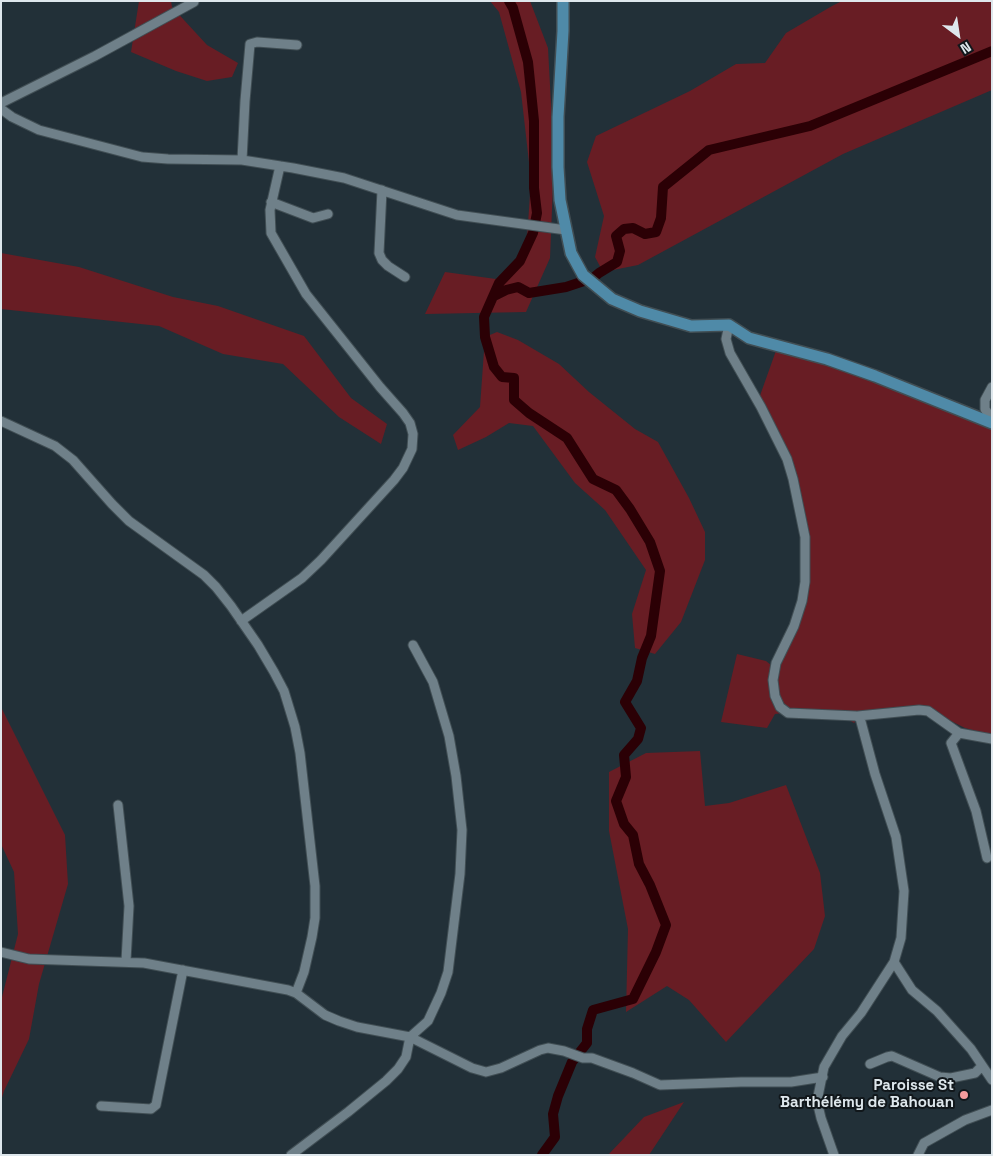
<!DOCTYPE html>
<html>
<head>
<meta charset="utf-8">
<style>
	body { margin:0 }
	#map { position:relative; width:993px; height:1156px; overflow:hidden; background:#223038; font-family:"Space Grotesk",sans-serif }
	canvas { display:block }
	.frame { position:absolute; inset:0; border:2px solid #dee7ec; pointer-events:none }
	.north { position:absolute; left:933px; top:10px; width:50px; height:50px; -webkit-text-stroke:4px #11171b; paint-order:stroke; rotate:149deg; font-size:14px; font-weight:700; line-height:20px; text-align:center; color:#dee7ec }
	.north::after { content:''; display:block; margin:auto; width:18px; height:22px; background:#dee7ec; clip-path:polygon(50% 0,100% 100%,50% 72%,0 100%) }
</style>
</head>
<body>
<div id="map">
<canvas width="993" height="1156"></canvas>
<div class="frame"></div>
<div class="north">N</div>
</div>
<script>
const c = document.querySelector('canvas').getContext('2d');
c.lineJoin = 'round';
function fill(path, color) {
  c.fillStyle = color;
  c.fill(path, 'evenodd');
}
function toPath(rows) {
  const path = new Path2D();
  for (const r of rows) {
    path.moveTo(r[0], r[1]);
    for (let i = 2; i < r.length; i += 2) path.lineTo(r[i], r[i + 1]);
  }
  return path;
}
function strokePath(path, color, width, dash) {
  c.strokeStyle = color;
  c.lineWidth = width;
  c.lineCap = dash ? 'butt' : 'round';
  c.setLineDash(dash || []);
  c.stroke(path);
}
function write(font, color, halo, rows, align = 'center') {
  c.font = font + ' "Space Grotesk",sans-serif';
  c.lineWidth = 4;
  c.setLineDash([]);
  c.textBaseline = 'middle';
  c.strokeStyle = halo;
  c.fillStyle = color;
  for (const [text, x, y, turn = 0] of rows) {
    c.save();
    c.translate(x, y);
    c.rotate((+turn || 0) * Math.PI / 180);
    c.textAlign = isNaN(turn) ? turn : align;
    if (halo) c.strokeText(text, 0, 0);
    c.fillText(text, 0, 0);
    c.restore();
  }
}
const green = toPath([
	[139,1,171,1,172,7,207,45,238,63,232,77,207,81,176,71,131,52],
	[490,1,530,1,548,48,554,160,550,258,526,312,425,314,445,272,496,279,526,253,531,180,521,92,499,12],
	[842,1,992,1,992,90,843,154,638,265,603,272,595,257,604,216,587,162,596,136,690,91,736,64,765,63,786,33,832,6],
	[1,253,79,267,173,297,218,306,304,336,351,398,387,424,381,444,339,417,283,364,223,354,159,326,1,309],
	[497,332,518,340,559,364,589,392,635,429,658,442,689,498,705,532,705,560,681,622,655,654,635,648,632,614,646,570,605,510,575,483,533,426,509,423,486,437,458,450,453,435,480,407,485,337],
	[778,345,992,418,992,735,965,728,935,713,858,719,854,723,849,720,784,713,775,714,767,728,721,722,737,654,766,661,776,669,801,613,805,544,788,466,757,404],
	[1,707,65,835,68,884,39,984,29,1039,4,1091,1,1101,1,1001,18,934,14,872,1,844],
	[700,751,705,806,729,803,786,785,820,873,825,916,814,949,726,1042,689,1000,667,986,626,1012,628,929,609,831,609,772,646,753],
	[684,1102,649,1155,608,1155,644,1117]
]);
const river = toPath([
	[509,1,513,8,528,62,534,121,534,188,537,213,533,233,520,261,499,283,484,317,485,337,494,367,502,377,514,378,514,400,529,413,567,438,593,479,616,490,630,509,650,542,660,571,651,636,642,658,637,681,625,702,641,728,638,739,624,755,626,777,616,801,624,824,633,835,639,864,650,885,666,925,656,952,633,999,593,1010,587,1029,587,1043,572,1062,558,1096,553,1114,555,1137,542,1155],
	[494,296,506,290,518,287,529,293,566,287,593,278,599,273,617,262,620,251,616,236,624,229,633,228,645,234,656,232,661,218,663,187,709,150,810,126,992,51]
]);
const minor = toPath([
	[1,103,95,56,194,2],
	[1,109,12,117,39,130,142,157,168,159,242,160,293,168,344,178,457,215,566,230],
	[242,160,245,101,250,44,257,42,297,45],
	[382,190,379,253,382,260,388,266,405,277],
	[271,202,313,218,328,214],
	[729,325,726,339,730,353,761,407,787,459,793,479,805,537,805,582,802,601,794,626,776,663,773,680,775,696,780,707,788,713,856,716,860,718,875,774,896,837,904,891,901,938,894,962,861,1013,842,1036,824,1067,817,1101,821,1118,834,1155],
	[992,387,985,400,985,409,992,420],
	[1,421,55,446,73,460,112,504,129,521,204,575,216,587,231,606,258,645,274,672,284,691,295,727,300,753,315,886,315,918,312,937,304,972,296,993],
	[241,621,302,578,321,560,394,480,403,468,412,449,413,434,410,423,403,413,380,387,306,294,271,233,270,210,280,166],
	[858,716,919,710,928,711,959,733,992,739],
	[959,733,951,743,976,811,987,858],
	[118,805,129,906,126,961],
	[1,952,29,959,144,963,288,990,296,993,325,1015,339,1021,357,1027,410,1037,472,1068,486,1072,501,1068,540,1050,548,1048,564,1051,583,1058,592,1058,633,1073,660,1085,741,1082,791,1082,823,1077],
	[894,962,912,990,937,1011,971,1049,992,1080],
	[870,1064,887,1057,892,1056,940,1077,951,1078,975,1073,982,1066],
	[101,1106,151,1109,156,1105,183,970],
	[291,1155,348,1112,386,1081,398,1069,406,1057,410,1037,428,1021,441,993,448,972,460,874,462,830,456,776,449,736,433,682,413,645],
	[918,1155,924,1143,965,1120,992,1110]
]);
const major = toPath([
	[563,1,563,31,558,117,558,167,560,200,571,253,583,275,612,299,640,311,691,326,729,325,749,338,827,359,875,376,992,423]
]);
const markers = [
	[964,1095,5,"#f59b9c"]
];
const poiNames = [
	["Paroisse St",954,1086],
	["Barthélémy de Bahouan",954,1103]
];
fill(green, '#681d24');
strokePath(river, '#2b0005', 10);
strokePath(minor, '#414e54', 11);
strokePath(major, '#414e54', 14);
strokePath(minor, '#6f8089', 9);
strokePath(major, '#4f8aa8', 11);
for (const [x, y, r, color] of markers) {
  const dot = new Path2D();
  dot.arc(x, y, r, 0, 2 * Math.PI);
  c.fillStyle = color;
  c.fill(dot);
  strokePath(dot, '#11171b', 2);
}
write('bold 15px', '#dee7ec', '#11171b', poiNames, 'right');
</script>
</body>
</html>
